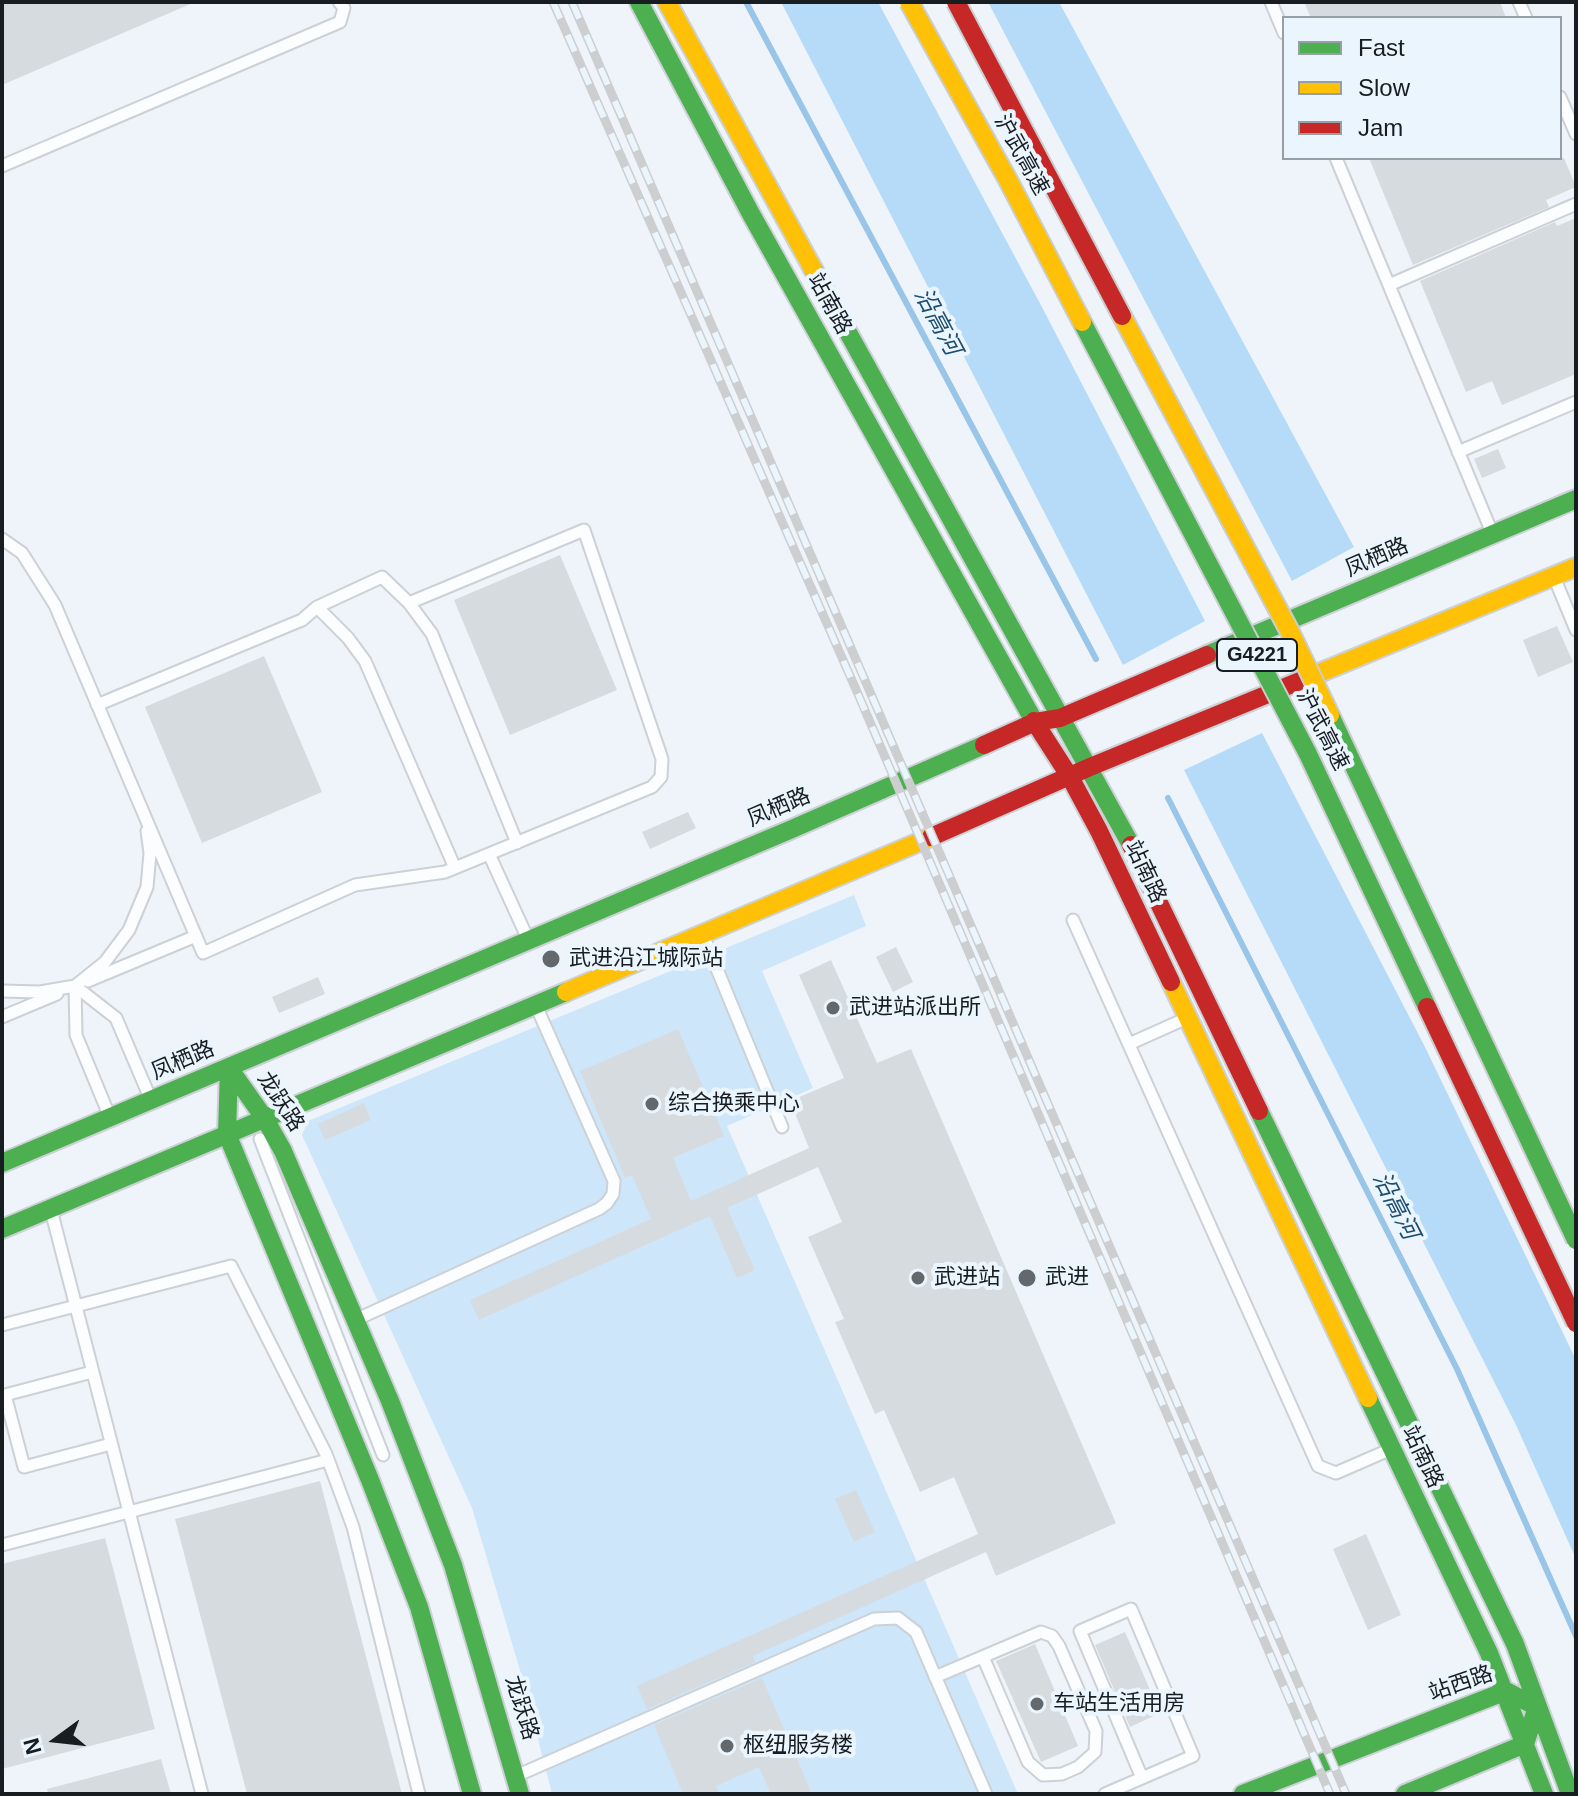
<!DOCTYPE html>
<html>
<head>
<meta charset="utf-8">
<style>
	body { margin:0 }
	#map { position:relative; width:1578px; height:1796px; overflow:hidden; background:#eef4fa; font-family:Helvetica,sans-serif }
	canvas { display:block }
	.frame { position:absolute; inset:0; border:4px solid #181d21; pointer-events:none }
	.legend { position:absolute; left:1282px; top:16px; width:280px; height:144px; box-sizing:border-box; background:#eaf5fe; border:2px solid #969fa6; margin:0; padding:10px 14px; list-style:none; font-size:24px; color:#181d21 }
	.legend li { display:flex; align-items:center; gap:16px; height:40px }
	.legend b { width:40px; border:2px solid #969fa6 }
	.north { position:absolute; left:16px; top:1700px; width:80px; height:80px; -webkit-text-stroke:6px #eaf5fe; paint-order:stroke; rotate:255deg; font-size:22px; font-weight:700; line-height:32px; text-align:center; color:#181d21 }
	.north::after { content:''; display:block; margin:auto; width:28px; height:36px; background:#181d21; clip-path:polygon(50% 0,100% 100%,50% 72%,0 100%) }
</style>
</head>
<body>
<div id="map">
<canvas width="1578" height="1796"></canvas>
<div class="frame"></div>
<ul class="legend">
<li><b style="height:10px;background:#4caf50"></b>Fast</li>
<li><b style="height:10px;background:#ffc107"></b>Slow</li>
<li><b style="height:10px;background:#c62828"></b>Jam</li>
</ul>
<div class="north">N</div>
</div>
<script>
const c = document.querySelector('canvas').getContext('2d');
c.lineJoin = 'round';
function fill(path, color) {
  c.fillStyle = color;
  c.fill(path, 'evenodd');
}
function toPath(rows) {
  const path = new Path2D();
  for (const r of rows) {
    path.moveTo(r[0], r[1]);
    for (let i = 2; i < r.length; i += 2) path.lineTo(r[i], r[i + 1]);
  }
  return path;
}
function strokePath(path, color, width, dash) {
  c.strokeStyle = color;
  c.lineWidth = width;
  c.lineCap = dash ? 'butt' : 'round';
  c.setLineDash(dash || []);
  c.stroke(path);
}
function write(font, color, halo, rows, align = 'center') {
  c.font = font + ' Helvetica,"Noto Sans SC",sans-serif';
  c.lineWidth = 8;
  c.setLineDash([]);
  c.textBaseline = 'middle';
  c.strokeStyle = halo;
  c.fillStyle = color;
  for (const [text, x, y, turn = 0] of rows) {
    c.save();
    c.translate(x, y);
    c.rotate((+turn || 0) * Math.PI / 180);
    c.textAlign = isNaN(turn) ? turn : align;
    if (halo) c.strokeText(text, 0, 0);
    c.fillText(text, 0, 0);
    c.restore();
  }
}
const green = toPath([
	[854,895,866,926,762,971,813,1088,727,1126,1018,1794,552,1794,522,1677,472,1508,302,1135,308,1121]
]);
const forest = toPath([
	[781,2,878,2,1043,309,1205,621,1123,665],
	[988,2,1059,2,1354,547,1292,581],
	[1262,733,1425,1047,1576,1360,1576,1559,1516,1425,1184,770]
]);
const stream = toPath([
	[746,2,1096,659],
	[1168,798,1457,1369,1576,1636]
]);
const building = toPath([
	[2,2,195,2,2,85],
	[1304,2,1500,2,1506,18,1311,18],
	[1369,158,1564,158,1576,187,1546,200,1549,207,1413,265],
	[1576,218,1576,374,1502,405,1492,381,1466,392,1420,281,1555,222,1557,226],
	[1498,449,1506,468,1482,478,1474,459],
	[560,555,617,690,510,735,454,600],
	[1557,626,1573,662,1538,677,1523,640],
	[264,656,322,792,202,843,145,707],
	[688,812,696,828,650,849,642,832],
	[896,947,913,982,893,992,876,957],
	[831,960,877,1063,911,1049,1116,1523,996,1576,986,1552,753,1656,755,1662,647,1709,637,1686,978,1534,954,1477,920,1492,884,1410,875,1414,835,1322,844,1319,808,1237,842,1222,818,1167,727,1208,755,1270,737,1278,710,1216,479,1320,470,1300,651,1219,632,1175,625,1178,580,1071,678,1029,724,1136,673,1158,691,1201,809,1148,790,1101,844,1078,799,975],
	[318,977,325,994,279,1013,272,997],
	[364,1103,371,1120,325,1140,318,1124],
	[320,1481,402,1794,247,1794,175,1519],
	[856,1490,875,1532,854,1542,835,1499],
	[1366,1534,1401,1615,1368,1630,1333,1549],
	[105,1538,155,1729,2,1769,2,1564],
	[1125,1632,1160,1713,1130,1727,1095,1645],
	[1035,1644,1078,1746,1041,1762,996,1661],
	[762,1678,812,1794,771,1794,759,1767,716,1786,719,1794,683,1794,654,1725],
	[161,1759,171,1794,48,1794,47,1789]
]);
const lane = toPath([
	[1271,2,1284,33],
	[1519,2,1526,18],
	[1560,97,1576,134],
	[1336,158,1493,535],
	[2,166,340,22,344,8,339,2],
	[1389,285,1576,204],
	[1458,452,1576,402],
	[2,539,22,553,55,605,203,953,355,885,445,872,652,787,661,777,662,759,584,530,409,603],
	[1554,577,1576,630],
	[97,705,302,620,317,607],
	[489,854,527,937],
	[455,868,365,661,348,638,317,607,382,577,409,603,432,634,517,843],
	[1073,920,1318,1466,1336,1473,1389,1450],
	[703,935,782,1127],
	[88,981,196,936],
	[75,986,116,1018,151,1100],
	[75,986,76,1035,109,1115],
	[2,991,40,992,75,986,105,962,129,930,147,887,150,853,147,831],
	[2,1017,57,994],
	[1129,1044,1187,1018],
	[260,1139,383,1455],
	[51,1210,202,1794],
	[355,1320,599,1209,607,1203,613,1194,614,1181,537,1008],
	[2,1325,231,1266,326,1454,353,1527,419,1794],
	[92,1372,5,1395,24,1467,111,1444],
	[2,1545,328,1460],
	[935,1677,1041,1632,1052,1636,1059,1646,1096,1731,1095,1752,1078,1767,1062,1774,1043,1775,1028,1762,983,1657],
	[516,1776,874,1619,898,1618,916,1632,986,1794],
	[1105,1794,1142,1778,1193,1756,1131,1609,1080,1631,1142,1778]
]);
const fast = toPath([
	[639,2,751,214,1034,721],
	[813,269,1131,845],
	[1207,655,1576,499],
	[229,1068,265,1119,283,1151,390,1401,453,1565,520,1794],
	[229,1068,227,1134,370,1480,419,1607,472,1794],
	[1259,1111,1515,1644,1570,1794],
	[2,1163,792,829,984,745],
	[2,1229,566,992],
	[1368,1398,1489,1653,1544,1794],
	[1243,1794,1506,1691,1537,1707,1525,1744,1405,1794]
]);
const slow = toPath([
	[667,2,813,269],
	[1312,676,1576,567],
	[1171,982,1368,1398],
	[566,992,931,837]
]);
const jam = toPath([
	[1034,721,1070,777,1099,831,1171,982],
	[984,745,1035,722,1060,718,1207,655],
	[931,837,1090,767,1312,676],
	[1131,845,1259,1111]
]);
const rail = toPath([
	[553,2,858,694,1330,1794],
	[572,2,1346,1794]
]);
const fastBridge = toPath([
	[1082,322,1308,754,1427,1007],
	[1330,715,1576,1240]
]);
const slowBridge = toPath([
	[909,2,1008,180,1082,322],
	[1122,316,1290,632,1330,715]
]);
const jamBridge = toPath([
	[956,2,1122,316],
	[1427,1007,1576,1323]
]);
const markers = [
	[551,959,10,"#63686d"],
	[833,1008,8,"#63686d"],
	[652,1104,8,"#63686d"],
	[918,1278,8,"#63686d"],
	[1027,1278,10,"#63686d"],
	[1037,1704,8,"#63686d"],
	[727,1746,8,"#63686d"]
];
const shields = [
	[1257,655,80]
];
const shieldNames = [
	["G4221",1257,655]
];
const streetNames = [
	["沪武高速",1021,155,61],
	["站南路",829,304,61],
	["凤栖路",1377,558,-23],
	["沪武高速",1322,730,63],
	["凤栖路",779,808,-23],
	["站南路",1145,872,65],
	["凤栖路",183,1061,-23],
	["龙跃路",280,1102,57],
	["站南路",1422,1457,65],
	["站西路",1461,1684,-19],
	["龙跃路",521,1708,73]
];
const poiNames = [
	["武进沿江城际站",569,959],
	["武进站派出所",849,1008],
	["综合换乘中心",668,1104],
	["武进站",934,1278],
	["武进",1045,1278],
	["车站生活用房",1053,1704],
	["枢纽服务楼",743,1746]
];
const waterNames = [
	["沿高河",937,322,62],
	["沿高河",1395,1206,63]
];
fill(green, '#cee6fa');
fill(forest, '#b6dbf8');
strokePath(stream, '#99c5e8', 6);
fill(building, '#d6dbe0');
strokePath(lane, '#ccd1d6', 15);
strokePath(fast, '#ccd1d6', 22);
strokePath(slow, '#ccd1d6', 22);
strokePath(jam, '#ccd1d6', 22);
strokePath(lane, '#fcfdfe', 11);
strokePath(fast, '#4caf50', 18);
strokePath(slow, '#ffc107', 18);
strokePath(jam, '#c62828', 18);
strokePath(rail, '#cccecf', 9);
strokePath(rail, '#eaf5fe', 6, [18]);
strokePath(fastBridge, '#caced1', 22, []);
strokePath(slowBridge, '#caced1', 22, []);
strokePath(jamBridge, '#caced1', 22, []);
strokePath(fastBridge, '#4caf50', 18);
strokePath(slowBridge, '#ffc107', 18);
strokePath(jamBridge, '#c62828', 18);
for (const [x, y, r, color] of markers) {
  const dot = new Path2D();
  dot.arc(x, y, r, 0, 2 * Math.PI);
  c.fillStyle = color;
  c.fill(dot);
  strokePath(dot, '#eaf5fe', 3);
}
for (const [x, y, w] of shields) {
  const box = new Path2D();
  box.roundRect(x - w / 2, y - 16, w, 32, 6);
  c.fillStyle = '#eaf5fe';
  c.fill(box);
  strokePath(box, '#181d21', 2);
}
write('bold 20px', '#181d21', null, shieldNames);
write('22px', '#181d21', '#eaf5fe', streetNames);
write('22px', '#181d21', '#eaf5fe', poiNames, 'left');
write('italic 24px', '#1f4d6d', '#eaf5fe', waterNames);
</script>
</body>
</html>
